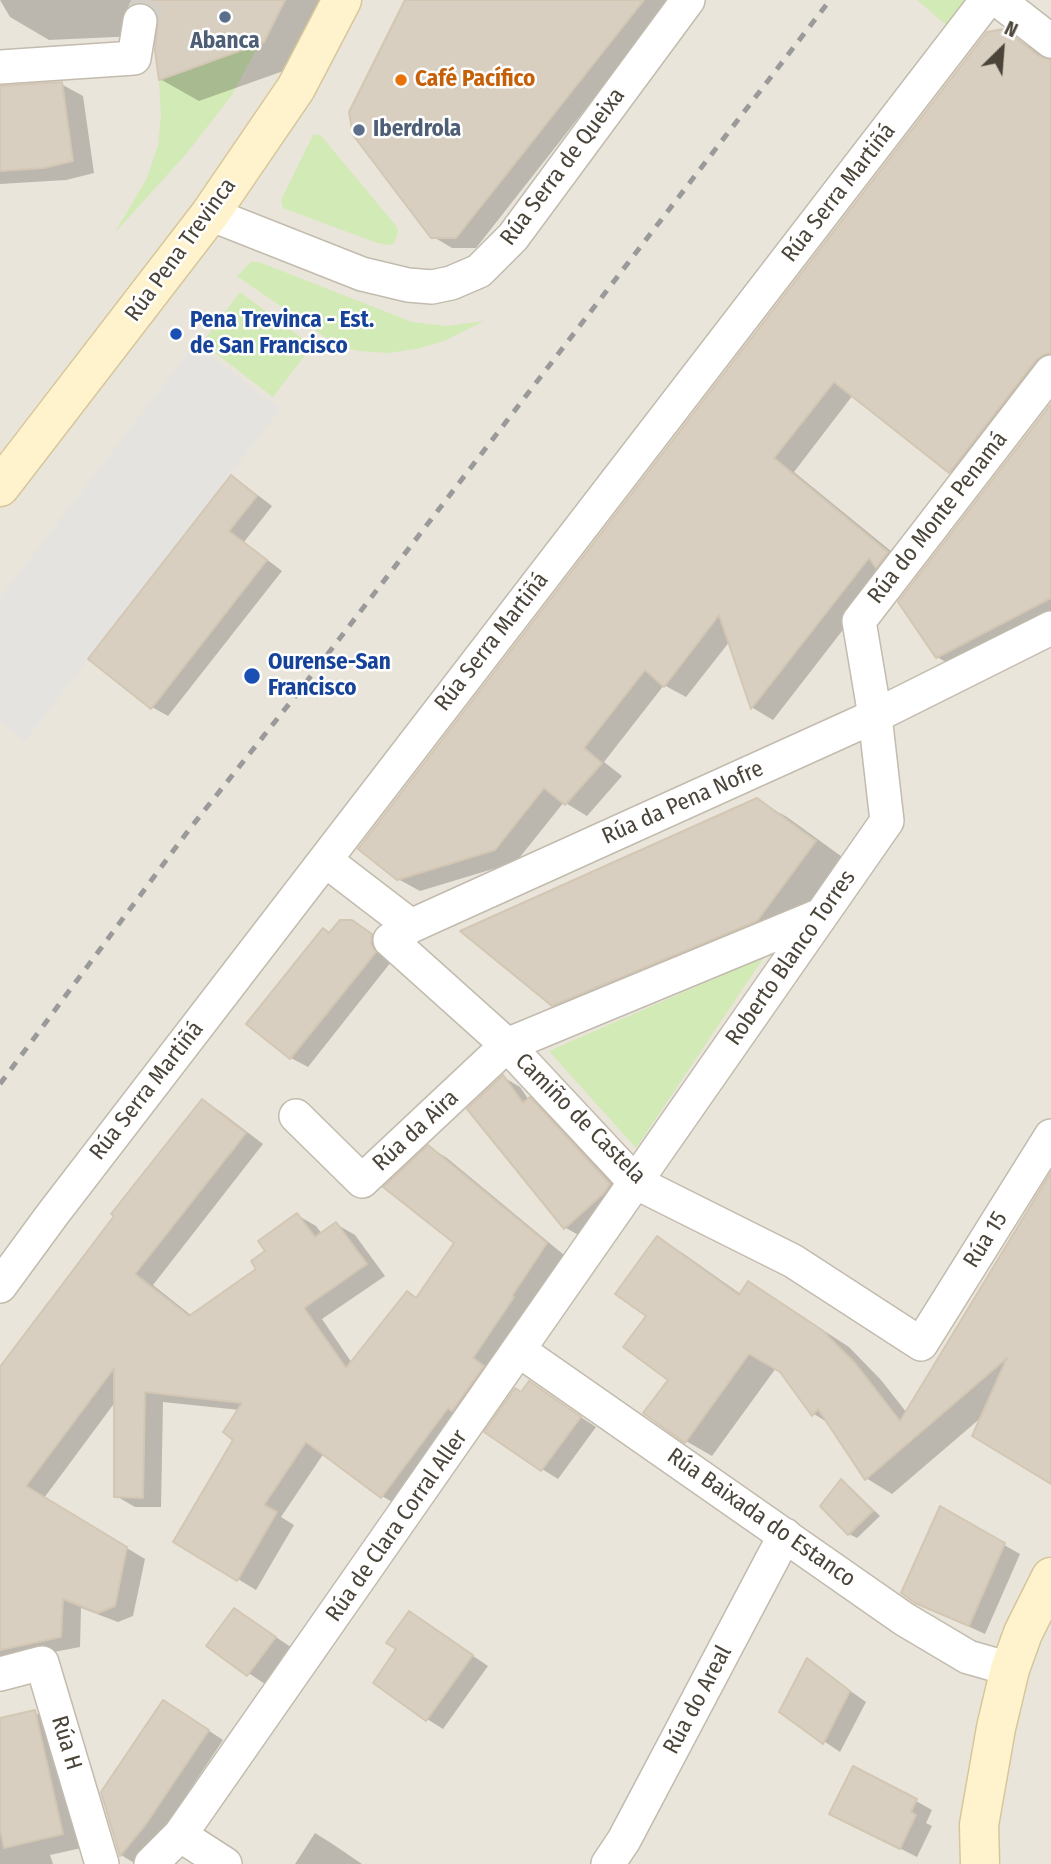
<!DOCTYPE html>
<html>
<head>
<meta charset="utf-8">
<style>
	body { margin:0 }
	#map { position:relative; width:1051px; height:1864px; overflow:hidden; background:#f6f3ec; font-family:"Fira Sans Condensed",sans-serif }
	canvas { display:block }
	.north { position:absolute; left:967px; top:14px; width:70px; height:70px; -webkit-text-stroke:5px #fff; paint-order:stroke; rotate:25deg; font-size:19px; font-weight:700; line-height:28px; text-align:center; color:#4b4439 }
	.north::after { content:''; display:block; margin:auto; width:24px; height:32px; background:#4b4439; clip-path:polygon(50% 0,100% 100%,50% 72%,0 100%) }
</style>
</head>
<body>
<div id="map">
<canvas width="1051" height="1864"></canvas>
<div class="north">N</div>
</div>
<script>
const c = document.querySelector('canvas').getContext('2d');
c.lineJoin = 'round';
function fill(path, color) {
  c.fillStyle = color;
  c.fill(path, 'evenodd');
}
function toPath(rows) {
  const path = new Path2D();
  for (const r of rows) {
    path.moveTo(r[0], r[1]);
    for (let i = 2; i < r.length; i += 2) path.lineTo(r[i], r[i + 1]);
  }
  return path;
}
function strokePath(path, color, width, dash) {
  c.strokeStyle = color;
  c.lineWidth = width;
  c.lineCap = dash ? 'butt' : 'round';
  c.setLineDash(dash || []);
  c.stroke(path);
}
function write(font, color, halo, rows, align = 'center') {
  c.font = font + ' "Fira Sans Condensed",sans-serif';
  c.lineWidth = 5;
  c.setLineDash([]);
  c.textBaseline = 'middle';
  c.strokeStyle = halo;
  c.fillStyle = color;
  for (const [text, x, y, turn = 0] of rows) {
    c.save();
    c.translate(x, y);
    c.rotate((+turn || 0) * Math.PI / 180);
    c.textAlign = isNaN(turn) ? turn : align;
    if (halo) c.strokeText(text, 0, 0);
    c.fillText(text, 0, 0);
    c.restore();
  }
}
const residential = toPath([
	[0,0,1051,0,1051,1864,0,1864]
]);
const green = toPath([
	[917,0,973,0,951,29],
	[259,44,232,95,186,154,114,234,146,180,158,146,161,115,159,80],
	[313,135,319,135,323,138,397,227,398,232,394,243,390,245,377,243,283,208,281,200],
	[251,262,259,262,412,322,447,326,484,321,444,341,416,349,388,353,358,351,338,346,237,276],
	[240,292,312,346,273,397,202,343],
	[764,957,636,1148,549,1051]
]);
const parking = toPath([
	[195,344,280,409,25,741,0,721,0,598]
]);
const shadow = toPath([
	[0,0,335,0,303,64,199,101,160,79,159,35,49,40,10,17],
	[408,0,671,0,476,248,452,248,432,236],
	[1003,30,1051,61,1051,380,971,484,950,472,853,395,794,472,908,565,887,573,773,720,753,708,730,641,686,697,664,685,604,762,622,776,587,816,564,802,516,862,420,891,398,879],
	[61,84,83,96,94,173,66,180,0,184,0,88],
	[1051,406,1051,621,958,669,937,657],
	[231,478,247,487,272,506,244,542,282,571,168,716,152,707],
	[756,800,787,817,845,859,788,937,584,1022,553,1004],
	[352,921,388,945,391,962,308,1067,291,1058,249,1024,330,934],
	[503,1077,520,1087,529,1100,546,1109,626,1194,582,1237,566,1228,469,1109],
	[203,1101,221,1112,263,1144,153,1285,192,1316,259,1269,267,1251,297,1215,316,1226,322,1234,336,1224,355,1235,385,1276,322,1319,352,1363,418,1299,457,1242,429,1147,447,1158,564,1255,401,1507,382,1496,324,1453,281,1517,294,1525,256,1590,175,1541,235,1439,240,1410,163,1402,161,1507,135,1507,116,1496,116,1401,44,1498,145,1559,133,1616,118,1622,81,1608,80,1647,0,1662,0,1368],
	[1051,1176,1051,1482,983,1416,892,1494,866,1478,830,1424,814,1414,781,1370,776,1368,712,1456,686,1441,670,1380,649,1315,658,1239,684,1254,742,1295,775,1299,849,1347,881,1380,907,1413],
	[529,1383,596,1427,558,1479,542,1469,522,1394],
	[842,1481,849,1486,880,1516,857,1538,849,1534,822,1506],
	[941,1509,1020,1554,985,1634,916,1602],
	[234,1610,291,1647,265,1684,208,1646],
	[409,1613,488,1666,443,1729,427,1719,398,1649],
	[808,1661,866,1702,840,1752,781,1712],
	[179,1711,223,1740,161,1833,136,1864,121,1855,103,1793],
	[34,1712,58,1726,86,1847,50,1855,53,1864,0,1864,0,1720],
	[916,1801,932,1810,926,1823,932,1826,917,1857,848,1822],
	[315,1833,331,1843,362,1864,295,1864]
]);
const building = toPath([
	[148,0,285,0,264,42,159,80,155,50,158,15,149,4,148,0],
	[405,0,644,0,456,238,431,238,353,135,349,112,405,0],
	[1004,29,1039,56,1051,60,1051,353,1043,355,1036,360,949,473,834,382,774,458,888,552,876,568,869,558,751,709,719,615,664,687,645,670,584,748,602,763,565,805,544,788,495,850,397,880,358,849,987,32,1004,29],
	[62,82,73,161,44,168,0,171,0,86,62,82],
	[1051,404,1051,598,936,658,898,602,1051,404],
	[231,475,257,496,229,531,267,560,151,709,88,659,231,475],
	[757,798,816,841,757,921,552,1006,460,931,757,798],
	[340,920,352,920,372,934,371,944,376,952,290,1059,246,1024,323,928,329,933,340,920],
	[503,1075,523,1103,530,1097,610,1184,604,1193,564,1229,467,1109,503,1075],
	[202,1099,246,1133,135,1274,189,1316,256,1269,251,1261,265,1251,258,1241,297,1213,315,1237,336,1222,367,1264,304,1308,346,1368,407,1291,416,1298,454,1243,383,1187,428,1145,547,1243,512,1296,514,1297,473,1358,484,1366,452,1411,448,1408,381,1498,306,1442,264,1505,277,1512,237,1581,173,1542,233,1440,223,1432,242,1403,145,1392,143,1498,114,1497,114,1368,26,1486,127,1547,115,1606,98,1613,63,1599,61,1637,0,1650,0,1367,114,1216,111,1214,202,1099],
	[1051,1172,1051,1484,972,1436,1007,1358,865,1480,818,1409,812,1416,780,1372,749,1354,685,1443,643,1413,668,1380,623,1347,646,1316,615,1294,657,1236,739,1295,748,1281,822,1330,855,1363,900,1421,1051,1172],
	[529,1381,581,1417,541,1471,484,1432,515,1388,521,1392,529,1381],
	[841,1479,873,1511,848,1535,820,1506,841,1479],
	[940,1506,1005,1543,969,1626,915,1603,901,1593,940,1506],
	[234,1608,276,1637,247,1676,206,1646,234,1608],
	[409,1611,473,1655,426,1721,373,1683,396,1649,386,1643,409,1611],
	[807,1658,850,1691,823,1744,779,1712,807,1658],
	[163,1700,209,1730,146,1824,120,1856,101,1792,163,1700],
	[35,1710,63,1834,4,1848,0,1829,0,1718,35,1710],
	[853,1766,917,1799,911,1812,916,1815,900,1849,829,1814,853,1766]
]);
const streetTunnel = toPath([
	[140,21,149,0]
]);
const street = toPath([
	[998,0,1051,41],
	[0,67,134,58,140,21],
	[210,214,362,274,408,285,432,287,451,283,479,271,513,237,688,0],
	[1051,628,875,716,411,926,390,940,507,1045,635,1182,793,1261,921,1344,1051,1136],
	[325,860,411,926],
	[296,1116,362,1181,507,1045,821,915],
	[0,1286,52,1215,325,860,987,0],
	[520,1351,904,1619,968,1657,1010,1669],
	[0,1674,42,1663,102,1864],
	[180,1835,225,1864],
	[151,1864,180,1835,887,821,875,716,859,621,1051,372],
	[608,1864,624,1840,785,1535]
]);
const secondary = toPath([
	[0,487,210,214,296,88,342,0],
	[980,1864,979,1825,996,1728,1010,1669,1023,1633,1051,1577]
]);
const rail = toPath([
	[0,1084,188,831,297,694,830,0]
]);
const markers = [
	[225,17,7,"#5c6f8a"],
	[401,80,7,"#e8710a"],
	[359,130,7,"#5c6f8a"],
	[176,334,7,"#1a4fb4"],
	[252,676,9,"#1a4fb4"]
];
const serviceNames = [
	["Abanca",225,42],
	["Iberdrola",373,130,"left"]
];
const foodNames = [
	["Café Pacífico",415,80]
];
const streetNames = [
	["Rúa Serra de Queixa",563,167,-53],
	["Rúa Serra Martiñá",839,193,-52],
	["Rúa Pena Trevinca",181,250,-54],
	["Rúa do Monte Penamá",938,518,-52],
	["Rúa Serra Martiñá",492,642,-52],
	["Rúa da Pena Nofre",683,803,-24],
	["Roberto Blanco Torres",791,958,-55],
	["Rúa Serra Martiñá",147,1091,-52],
	["Camiño de Castela",580,1119,45],
	["Rúa da Aira",416,1131,-43],
	["Rúa 15",986,1240,-58],
	["Rúa Baixada do Estanco",761,1518,35],
	["Rúa de Clara Corral Aller",397,1526,-55],
	["Rúa do Areal",698,1700,-62],
	["Rúa H",66,1743,73]
];
const transitNames = [
	["Pena Trevinca - Est.",190,321],
	["de San Francisco",190,347],
	["Ourense-San",268,663],
	["Francisco",268,689]
];
fill(residential, '#eae5da');
fill(green, '#d2eab5');
fill(parking, '#e5e3e0');
fill(shadow, '#0003');
fill(building, '#d8cfc1');
strokePath(building, '#d3c7b4', 2);
strokePath(streetTunnel, '#d4d0c8', 33, [33, 17]);
strokePath(street, '#c2bbae', 36);
strokePath(secondary, '#d6c79b', 41);
strokePath(street, '#fff', 33);
strokePath(secondary, '#fff3cd', 38);
strokePath(rail, '#9a9a9a', 5, [9, 9]);
for (const [x, y, r, color] of markers) {
  const dot = new Path2D();
  dot.arc(x, y, r, 0, 2 * Math.PI);
  c.fillStyle = color;
  c.fill(dot);
  strokePath(dot, '#fff', 2.5);
}
write('bold 23px', '#4e5e75', '#fff', serviceNames);
write('bold 23px', '#c56008', '#fff', foodNames, 'left');
write('23px', '#4b4439', '#fff', streetNames);
write('bold 23px', '#164399', '#fff', transitNames, 'left');
</script>
</body>
</html>
